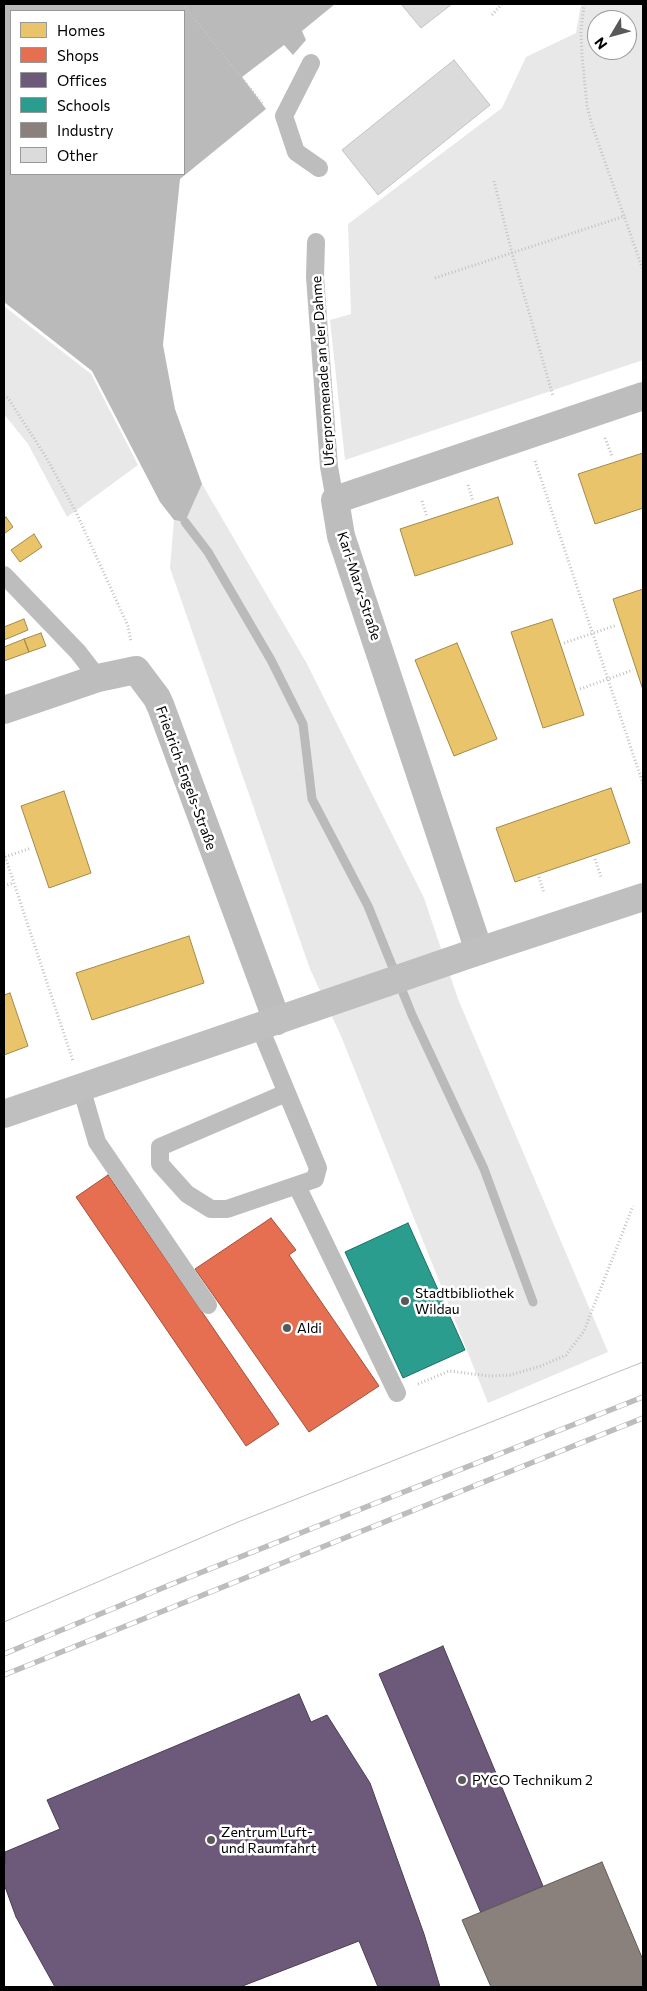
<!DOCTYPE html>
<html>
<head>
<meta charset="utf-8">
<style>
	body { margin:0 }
	#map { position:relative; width:647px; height:1991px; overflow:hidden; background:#fff; font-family:Commissioner,sans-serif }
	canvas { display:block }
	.frame { position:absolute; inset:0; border:5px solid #000; pointer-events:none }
	.legend { position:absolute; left:10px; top:10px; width:175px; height:165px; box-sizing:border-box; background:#fff; border:1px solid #999; margin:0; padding:6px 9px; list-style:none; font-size:15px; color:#000 }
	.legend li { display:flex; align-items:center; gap:10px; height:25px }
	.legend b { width:25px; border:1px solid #999 }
	.north { position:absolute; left:587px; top:10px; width:50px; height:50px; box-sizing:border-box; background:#fff; border:1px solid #999; border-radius:50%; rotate:233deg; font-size:14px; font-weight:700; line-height:20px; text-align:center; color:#000 }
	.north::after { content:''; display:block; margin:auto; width:18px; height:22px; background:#595959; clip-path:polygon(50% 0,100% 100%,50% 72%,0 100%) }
</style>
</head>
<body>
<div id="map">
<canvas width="647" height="1991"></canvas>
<div class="frame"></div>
<ul class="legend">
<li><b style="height:14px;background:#e9c46a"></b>Homes</li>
<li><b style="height:14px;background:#e76f51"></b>Shops</li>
<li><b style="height:14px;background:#6d597a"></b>Offices</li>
<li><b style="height:14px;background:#2a9d8f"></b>Schools</li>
<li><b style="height:14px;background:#8a817c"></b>Industry</li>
<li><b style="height:14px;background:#dbdbdb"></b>Other</li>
</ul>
<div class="north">N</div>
</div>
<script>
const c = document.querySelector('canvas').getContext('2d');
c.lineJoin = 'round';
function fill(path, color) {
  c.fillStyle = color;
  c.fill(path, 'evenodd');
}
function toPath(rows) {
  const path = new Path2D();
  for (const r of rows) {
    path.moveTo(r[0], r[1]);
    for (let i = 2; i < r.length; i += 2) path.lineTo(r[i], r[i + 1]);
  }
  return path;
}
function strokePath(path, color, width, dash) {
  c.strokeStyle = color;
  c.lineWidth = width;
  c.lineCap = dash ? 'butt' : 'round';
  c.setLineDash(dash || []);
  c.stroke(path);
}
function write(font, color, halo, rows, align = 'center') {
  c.font = font + ' Commissioner,sans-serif';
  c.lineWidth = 5;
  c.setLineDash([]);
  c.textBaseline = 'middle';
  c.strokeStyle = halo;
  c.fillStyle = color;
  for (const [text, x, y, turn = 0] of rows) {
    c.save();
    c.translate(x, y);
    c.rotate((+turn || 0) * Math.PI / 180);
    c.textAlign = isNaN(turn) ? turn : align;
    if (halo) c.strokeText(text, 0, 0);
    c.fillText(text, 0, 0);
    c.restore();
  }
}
const green = toPath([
	[581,4,643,4,643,360,345,460,330,320,351,314,348,224,502,108,526,57,576,33],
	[597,20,627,20,627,50,597,50],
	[4,306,91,374,138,465,67,517,28,444,4,414],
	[202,484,306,662,424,898,458,999,608,1352,488,1403,341,1036,310,969,170,568,174,520,185,522]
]);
const water = toPath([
	[4,4,335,4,302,31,306,40,293,55,284,45,242,77,266,109,180,179,163,345,175,409,202,484,185,522,174,520,160,502,92,371,4,302],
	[11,11,184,11,184,174,11,174]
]);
const homes = toPath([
	[643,453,643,508,595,524,578,474,643,453],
	[498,497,513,544,415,576,400,529,498,497],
	[6,517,13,527,4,534,4,519,6,517],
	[34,534,42,547,20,562,11,550,34,534],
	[643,589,643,690,613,599,643,589],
	[24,619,28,630,4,640,4,627,24,619],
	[552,619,584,715,543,728,511,632,552,619],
	[41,633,46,646,29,652,24,639,41,633],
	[24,639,29,652,4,661,4,647,24,639],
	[457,643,497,739,454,756,415,660,457,643],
	[611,788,630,843,515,882,496,828,611,788],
	[64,791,91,873,49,888,21,806,64,791],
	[189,936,204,983,92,1020,76,973,189,936],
	[10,993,28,1046,4,1055,4,995,10,993]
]);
const shops = toPath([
	[108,1175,279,1424,246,1446,76,1197,108,1175],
	[271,1218,296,1250,289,1255,379,1386,309,1432,195,1269,271,1218]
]);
const offices = toPath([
	[443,1646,543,1886,481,1913,379,1674,443,1646],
	[299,1694,311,1722,327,1715,370,1783,424,1934,440,1987,378,1987,359,1941,240,1987,55,1987,16,1917,4,1884,5,1852,60,1829,47,1800,299,1694]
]);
const schools = toPath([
	[408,1223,465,1350,403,1378,345,1252,408,1223]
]);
const industry = toPath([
	[602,1862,643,1960,643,1987,491,1987,462,1920,602,1862]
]);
const stream = toPath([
	[185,522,208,552,271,660,303,724,312,799,368,906,412,1015,484,1169,533,1302]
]);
const building = toPath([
	[401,4,452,4,421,28,401,4],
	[454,60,490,105,378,195,342,150,454,60]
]);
const path = toPath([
	[183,4,263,105],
	[584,4,581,32,582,55,587,106,592,125,643,270],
	[492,15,502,4],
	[494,181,512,253,553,396],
	[435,278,625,216],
	[4,395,8,398,46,457,76,512,128,626,131,642],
	[605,438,612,456],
	[535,461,643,784],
	[468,485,473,501],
	[422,501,427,517],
	[564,643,617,625],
	[580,689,633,670],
	[4,853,73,1061],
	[5,857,31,848],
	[595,859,601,877],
	[539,877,544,893],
	[4,886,14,883],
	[418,1384,449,1371,490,1376,510,1375,541,1366,566,1355,584,1331,633,1206]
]);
const service = toPath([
	[311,63,284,116,296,152,319,168],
	[316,242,315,277,329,467,335,500],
	[4,575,78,652,98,678],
	[260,1028,318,1168,315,1179,227,1209,211,1209,187,1194,160,1164,160,1147,286,1093],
	[81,1087,97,1142,208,1305],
	[297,1186,397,1393]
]);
const minor = toPath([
	[4,710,98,678,136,670,157,698,161,707,277,1021],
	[479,951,341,536,335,500,643,396]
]);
const secondary = toPath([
	[4,1114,479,951,643,897]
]);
const tram = toPath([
	[4,1622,238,1522,643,1362]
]);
const rail = toPath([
	[4,1654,172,1584,643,1397],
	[4,1675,643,1418]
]);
const markers = [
	[405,1301,5,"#595959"],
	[287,1328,5,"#595959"],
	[462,1780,5,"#595959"],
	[211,1840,5,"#595959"]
];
const streetNames = [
	["Uferpromenade an der Dahme",323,371,-94],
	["Karl-Marx-Straße",359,586,72],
	["Friedrich-Engels-Straße",186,778,70]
];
const poiNames = [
	["Stadtbibliothek",415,1293],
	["Wildau",415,1309],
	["Aldi",297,1328],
	["PYCO Technikum 2",472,1780],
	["Zentrum Luft-",221,1832],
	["und Raumfahrt",221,1848]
];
fill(green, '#e8e8e8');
fill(water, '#bababa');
fill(homes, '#e9c46a');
strokePath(homes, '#a3894a', 1);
fill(shops, '#e76f51');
strokePath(shops, '#a24e39', 1);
fill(offices, '#6d597a');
strokePath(offices, '#4c3e55', 1);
fill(schools, '#2a9d8f');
strokePath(schools, '#1d6e64', 1);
fill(industry, '#8a817c');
strokePath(industry, '#615a57', 1);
strokePath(stream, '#bababa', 9);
fill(building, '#dbdbdb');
strokePath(building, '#c3c3c3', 1);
strokePath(path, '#c2c2c2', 3, [1, 2.5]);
strokePath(service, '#bdbdbd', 18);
strokePath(minor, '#bdbdbd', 28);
strokePath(secondary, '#bfbfbf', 28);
strokePath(tram, '#bdbdbd', 1);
strokePath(rail, '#bdbdbd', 5.5);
strokePath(rail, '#fff', 4, [11]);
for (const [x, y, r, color] of markers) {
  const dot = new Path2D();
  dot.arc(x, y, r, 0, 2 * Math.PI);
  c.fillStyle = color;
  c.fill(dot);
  strokePath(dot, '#fff', 2);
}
write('14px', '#000', '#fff', streetNames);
write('14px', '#000', '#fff', poiNames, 'left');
</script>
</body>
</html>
